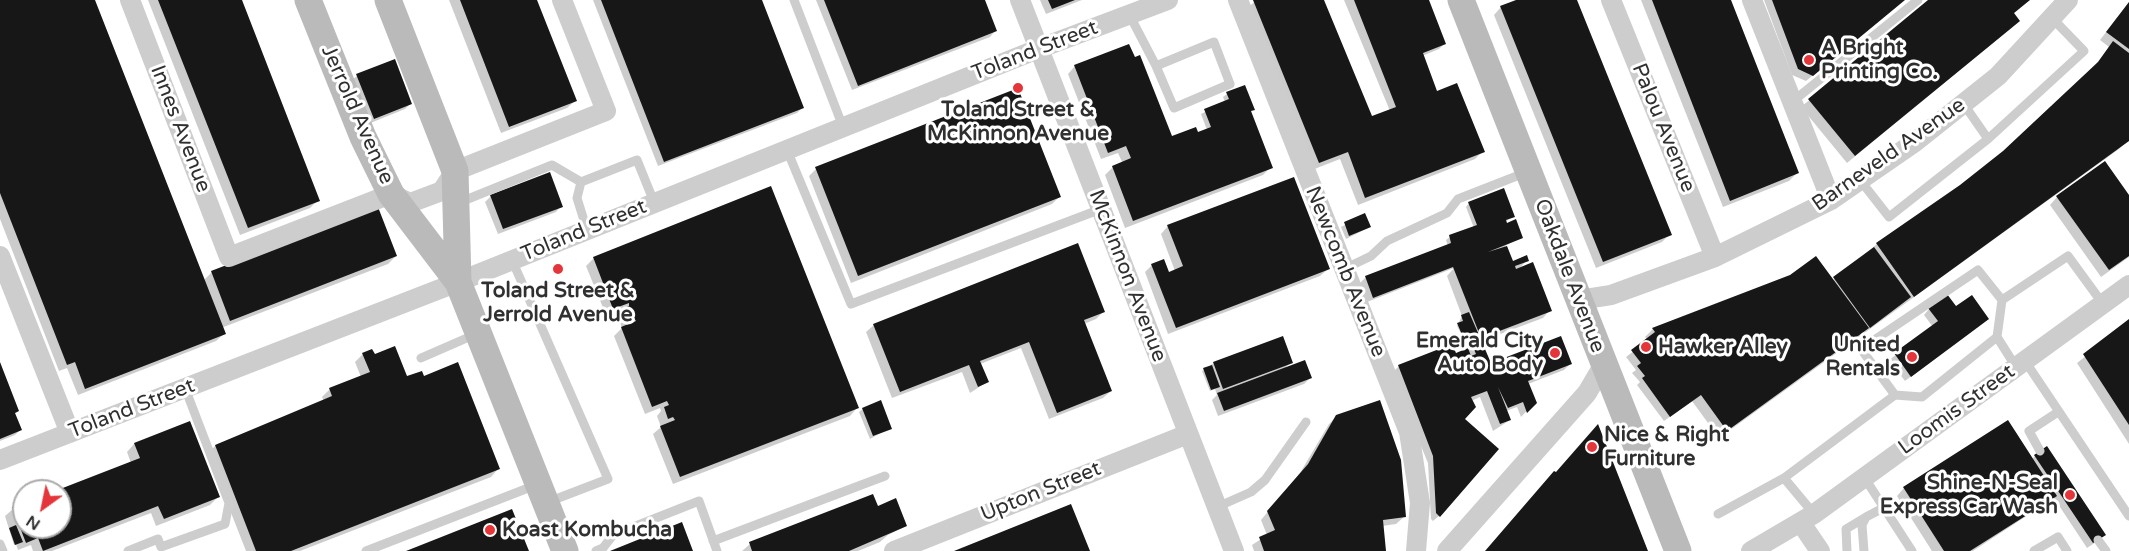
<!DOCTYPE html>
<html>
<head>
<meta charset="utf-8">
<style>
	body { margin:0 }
	#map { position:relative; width:2129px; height:551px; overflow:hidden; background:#fff; font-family:"Varela Round",sans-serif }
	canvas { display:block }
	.north { position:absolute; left:12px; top:479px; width:60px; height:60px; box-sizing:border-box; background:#fff; border:2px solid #acacac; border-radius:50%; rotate:213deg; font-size:16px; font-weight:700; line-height:24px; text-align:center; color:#303030 }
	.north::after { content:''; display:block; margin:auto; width:21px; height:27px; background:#e4363a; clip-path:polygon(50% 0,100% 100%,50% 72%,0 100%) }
</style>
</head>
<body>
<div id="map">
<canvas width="2129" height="551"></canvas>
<div class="north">N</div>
</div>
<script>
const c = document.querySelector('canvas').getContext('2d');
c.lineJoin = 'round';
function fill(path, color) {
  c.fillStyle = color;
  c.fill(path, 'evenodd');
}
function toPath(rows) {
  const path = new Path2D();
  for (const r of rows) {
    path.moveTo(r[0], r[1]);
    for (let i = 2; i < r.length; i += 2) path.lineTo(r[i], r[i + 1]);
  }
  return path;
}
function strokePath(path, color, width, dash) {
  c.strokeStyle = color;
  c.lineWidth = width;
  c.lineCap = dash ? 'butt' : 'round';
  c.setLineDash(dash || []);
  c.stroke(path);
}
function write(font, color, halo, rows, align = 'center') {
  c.font = font + ' "Varela Round",sans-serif';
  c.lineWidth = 6;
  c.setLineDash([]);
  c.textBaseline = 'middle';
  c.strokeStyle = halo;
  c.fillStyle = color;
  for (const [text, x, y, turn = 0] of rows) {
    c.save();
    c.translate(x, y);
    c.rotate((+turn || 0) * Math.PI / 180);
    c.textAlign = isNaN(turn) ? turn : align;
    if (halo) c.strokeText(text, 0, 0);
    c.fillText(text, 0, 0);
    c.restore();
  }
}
const shadow = toPath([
	[0,0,94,0,203,281,212,272,396,256,388,264,221,328,224,334,216,341,78,395,67,368,59,371,0,219],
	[148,0,240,0,318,200,310,208,240,235],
	[449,0,536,0,575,101,567,108,501,133],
	[593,0,760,0,802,108,797,113,658,166],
	[816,0,983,0,995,31,990,37,852,90],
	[1040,0,1082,0,1046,14],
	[1257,0,1323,0,1371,118,1390,111,1344,0,1427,0,1444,44,1439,49,1422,56,1436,92,1483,151,1475,159,1358,205,1340,159,1312,170,1246,9],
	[1520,0,1575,0,1670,234,1662,242,1596,268,1494,15,1501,7],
	[1641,0,1729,0,1797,173,1789,181,1723,207],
	[1764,0,1904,0,1806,81,1792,75],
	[1931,0,2029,0,2013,14,2011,28,1847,163,1801,107],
	[2129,2,2129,138,2119,149,1719,438,1692,401,1664,421,1637,385,1640,382,1632,373,1636,370,1626,357,1648,340,1645,337,1653,329,1791,276,1832,281,1877,244,1961,186,2004,152,2092,70,2109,47,2100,40],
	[1075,66,1171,138,1207,130,1201,114,1225,102,1223,97,1227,94,1253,109,1250,113,1271,167,1263,175,1125,228,1105,175,1113,167,1123,164,1118,153,1101,159,1068,74],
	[357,76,410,104,405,109,368,124,351,81],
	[816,169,1059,197,1052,204,851,283,809,176],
	[491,196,561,206,556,212,498,234,485,202],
	[2057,197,2129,198,2129,257,2101,277,2050,205],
	[1469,203,1513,216,1505,222,1521,237,1505,246,1512,263,1527,260,1518,270,1550,310,1543,318,1479,342,1490,366,1570,364,1564,370,1528,384,1535,402,1521,417,1517,407,1506,411,1510,420,1493,431,1480,397,1471,401,1463,419,1439,516,1433,521,1431,519,1428,463,1391,374,1399,366,1455,355,1469,349,1457,326,1462,316,1447,276,1454,268,1367,302,1360,283,1366,277,1448,246,1446,240,1450,237,1474,228,1466,207],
	[1365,215,1370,227,1346,239,1341,227],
	[1168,226,1328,269,1320,276,1168,334,1145,272,1152,265,1168,273,1175,271,1161,234],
	[594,258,857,408,850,416,673,484,653,434,661,427,657,416,661,411,660,408,645,414,614,336,622,328,618,317,622,312,621,310,606,315,586,266],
	[1929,309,1956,309,1987,319,1905,381,1889,360,1933,327,1924,315],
	[1103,312,1096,319,1084,324,1111,391,1103,398,1049,419,1021,348,980,364,987,382,970,393,962,372,892,398,866,332,874,325],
	[2129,322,2129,444,2077,363],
	[1282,338,1291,362,1284,369,1310,378,1304,384,1218,416,1212,400,1217,395,1215,389,1210,391,1202,371,1214,363],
	[363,354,374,357,406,379,498,469,491,477,300,551,246,551,208,454,215,446,303,412,324,401,322,397,330,389,361,377,355,362],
	[0,367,18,411,14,414,20,430,15,435,0,441],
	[863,409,890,428,870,439,859,412],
	[1337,416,1404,517,1396,524,1382,526,1384,551,1254,551,1252,545,1267,535,1261,520,1300,473,1329,424],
	[189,423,218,497,210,505,156,526,151,513,52,551,33,551,31,545,18,550,16,544,14,545,5,516,13,509,24,504,24,527,60,527,59,491,131,463,127,452,134,444],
	[2035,456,2099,540,2087,548,2054,498,1973,551,1932,551,1897,496,1904,488,2032,459],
	[877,509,906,526,888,535,880,542,858,551,742,551,750,544]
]);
const building = toPath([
	[0,0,95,0,226,334,85,389,75,362,67,365,0,193],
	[158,0,242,0,320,201,248,228],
	[460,0,537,0,577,101,509,127],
	[601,0,762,0,804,108,664,162],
	[824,0,985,0,997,31,858,86],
	[1048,0,1075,0,1052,9],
	[1253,0,1324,0,1372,116,1396,107,1354,0,1429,0,1446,44,1423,53,1437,91,1457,83,1485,152,1365,198,1348,152,1319,163],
	[1516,0,1577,0,1672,235,1603,262,1500,6],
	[1652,0,1731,0,1799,173,1730,201],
	[1772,0,1905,0,1813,76,1798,69],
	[1928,0,2030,0,2014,13,2020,21,1855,156,1808,99],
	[2129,2,2129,49,2106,32],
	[2113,41,2129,53,2129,141,1914,297,1876,243,1960,185,2003,151,2098,62],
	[1129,44,1135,57,1140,55,1172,136,1196,127,1198,132,1211,127,1204,109,1229,99,1226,92,1245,85,1255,110,1251,111,1273,168,1133,221,1112,166,1131,158,1126,146,1108,153,1074,65],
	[395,59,412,104,374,119,356,74],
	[1018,88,1061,197,858,276,815,167],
	[2105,161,2129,195,2129,256,2109,270,2056,196],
	[550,172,563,207,503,229,490,195],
	[1294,177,1330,269,1176,328,1151,264,1164,259,1169,272,1183,266,1167,225],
	[771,186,859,408,680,477,660,426,675,420,673,417,668,419,664,407,669,405,667,401,652,407,621,327,636,321,634,318,629,320,624,308,629,306,629,303,613,309,593,257],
	[1504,188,1515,217,1506,220,1507,223,1516,219,1523,238,1488,252,1507,246,1513,261,1527,255,1529,261,1515,266,1516,269,1533,262,1552,311,1481,338,1453,267,1373,298,1365,276,1451,243,1449,235,1477,225,1468,202],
	[378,207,397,256,230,321,211,271],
	[1365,213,1371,227,1349,236,1344,222],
	[1078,243,1105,312,1084,320,1112,391,1057,413,1029,342,980,361,989,382,978,387,969,365,900,392,873,324],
	[1874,247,1911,297,1870,328,1833,277],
	[1816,256,1869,328,1727,431,1701,395,1670,417,1642,378,1645,376,1637,366,1641,363,1631,350,1655,332,1652,328,1790,275],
	[1947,294,1956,306,1972,295,1989,319,1911,377,1894,353,1938,321,1928,308],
	[1469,312,1491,363,1561,336,1572,364,1528,381,1537,403,1527,413,1523,402,1508,408,1498,387,1511,420,1500,424,1487,391,1471,397,1476,407,1465,419,1499,449,1440,517,1436,513,1433,456,1398,365,1452,344,1456,353,1468,348,1471,356,1476,354,1468,335,1463,337,1457,323,1463,321,1461,315],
	[2129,319,2129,425,2083,354],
	[1283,336,1293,363,1223,389,1213,362],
	[395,346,407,376,422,371,424,376,458,362,500,469,291,551,256,551,215,445,332,396,329,388,370,372,362,353,372,349,375,354],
	[1305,360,1312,378,1224,411,1217,393],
	[0,362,19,411,15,413,22,430,0,439],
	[1212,365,1220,387,1211,390,1203,368],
	[881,400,892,429,873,436,862,408],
	[1380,400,1401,460,1406,517,1383,520,1386,551,1264,551,1259,537,1275,530,1267,511,1308,464,1336,415],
	[2008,420,2057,496,1970,551,1944,551,1903,487],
	[190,421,220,497,164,519,158,506,43,551,38,538,26,543,12,507,24,503,24,527,60,527,60,491,55,491,140,458,134,443],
	[1598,424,1648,551,1485,551,1554,471,1556,472],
	[2047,446,2106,535,2093,543,2034,455],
	[873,494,878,506,896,498,907,526,849,551,752,551,749,542],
	[1071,504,1090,551,954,551],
	[512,509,529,551,406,551],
	[682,522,693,551,610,551],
	[16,525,23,542,15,545,9,528]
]);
const lane = toPath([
	[794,0,843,127],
	[1129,14,1156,66,1214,42,1230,84,1174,108,1156,66],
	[1792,102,1918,0],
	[1988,139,2084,51,2052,18],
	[787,150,851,304,1101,209],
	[1860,180,1889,217,1988,139,1963,103],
	[581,182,637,160,654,202],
	[581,182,577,198,587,230],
	[458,203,552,165,581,182],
	[512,260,608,479,548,502],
	[1344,269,1371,256,1387,241,1447,213,1458,199,1527,172],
	[1997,337,1922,397,1895,395,1861,349,1978,270,2002,300],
	[421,358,476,334],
	[2025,361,2129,516],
	[2016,367,1997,337,2002,300,2068,256,2103,304],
	[2040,451,2029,431,2058,412],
	[1864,477,1912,551],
	[1217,507,1251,492,1265,480,1306,422],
	[1718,514,1784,478],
	[1814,514,1784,478,1895,395],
	[2098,540,2106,551],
	[713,541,885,476],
	[0,544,3,551],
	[128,551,158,539,161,547,225,524,229,503,185,388],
	[366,551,536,485],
	[596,551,603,548,613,535,699,501,717,551],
	[1847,551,1846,529,1866,517],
	[1864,551,1862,525,1866,517,1883,508],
	[2034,551,2058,537,2067,551]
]);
const street = toPath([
	[130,0,229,257,391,194,410,203,442,191,455,171,606,111,562,0],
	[1020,0,1234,551],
	[1238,0,1409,432,1420,503,1416,551],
	[1611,0,1715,257],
	[1752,0,1831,200],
	[0,256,70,433],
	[1579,300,1611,295,1715,257,1831,200,1915,142,1998,76,2068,0],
	[0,460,458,282,1038,49,1168,0],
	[1801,523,1820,551],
	[894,551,1188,434],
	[1447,551,1587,393,1604,364],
	[1751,551,1814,514,2129,285]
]);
const secondary = toPath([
	[308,0,363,137,391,194,458,282,565,551],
	[388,0,455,171,458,282],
	[1461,0,1678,551]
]);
const markers = [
	[1809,60,6,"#e4363a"],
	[1018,88,6,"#e4363a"],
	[558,269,6,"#e4363a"],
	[1646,347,6,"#e4363a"],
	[1555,353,6,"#e4363a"],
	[1912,357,6,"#e4363a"],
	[1592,447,6,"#e4363a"],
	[2070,495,6,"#e4363a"],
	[490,530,6,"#e4363a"]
];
const poiNames = [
	["A Bright",1821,48],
	["Printing Co.",1821,72],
	["Toland Street &",1018,110,"center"],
	["McKinnon Avenue",1018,134,"center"],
	["Toland Street &",558,291,"center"],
	["Jerrold Avenue",558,315,"center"],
	["Emerald City",1543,341,"right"],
	["Auto Body",1543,365,"right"],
	["United",1900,345,"right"],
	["Rentals",1900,369,"right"],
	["Hawker Alley",1658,347],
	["Nice & Right",1604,435],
	["Furniture",1604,459],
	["Shine-N-Seal",2058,483,"right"],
	["Express Car Wash",2058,507,"right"],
	["Koast Kombucha",502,530]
];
const streetNames = [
	["Toland Street",1035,51,-21],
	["Jerrold Avenue",357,115,66],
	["Palou Avenue",1663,128,68],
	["Innes Avenue",180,129,69],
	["Barneveld Avenue",1889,155,-35],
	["Toland Street",584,231,-22],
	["Newcomb Avenue",1345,272,68],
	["McKinnon Avenue",1127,276,69],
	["Oakdale Avenue",1569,276,69],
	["Toland Street",132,409,-21],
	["Loomis Street",1957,410,-36],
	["Upton Street",1041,492,-22]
];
fill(shadow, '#0003');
fill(building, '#171717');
strokePath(lane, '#cdcdcd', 9);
strokePath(street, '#cdcdcd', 20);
strokePath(secondary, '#bababa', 27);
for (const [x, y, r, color] of markers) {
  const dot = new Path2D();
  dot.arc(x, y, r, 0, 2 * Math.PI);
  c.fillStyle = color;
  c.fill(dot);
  strokePath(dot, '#fff', 2);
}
write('bold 21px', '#303030', '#fff', poiNames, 'left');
write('21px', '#303030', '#fff', streetNames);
</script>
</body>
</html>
